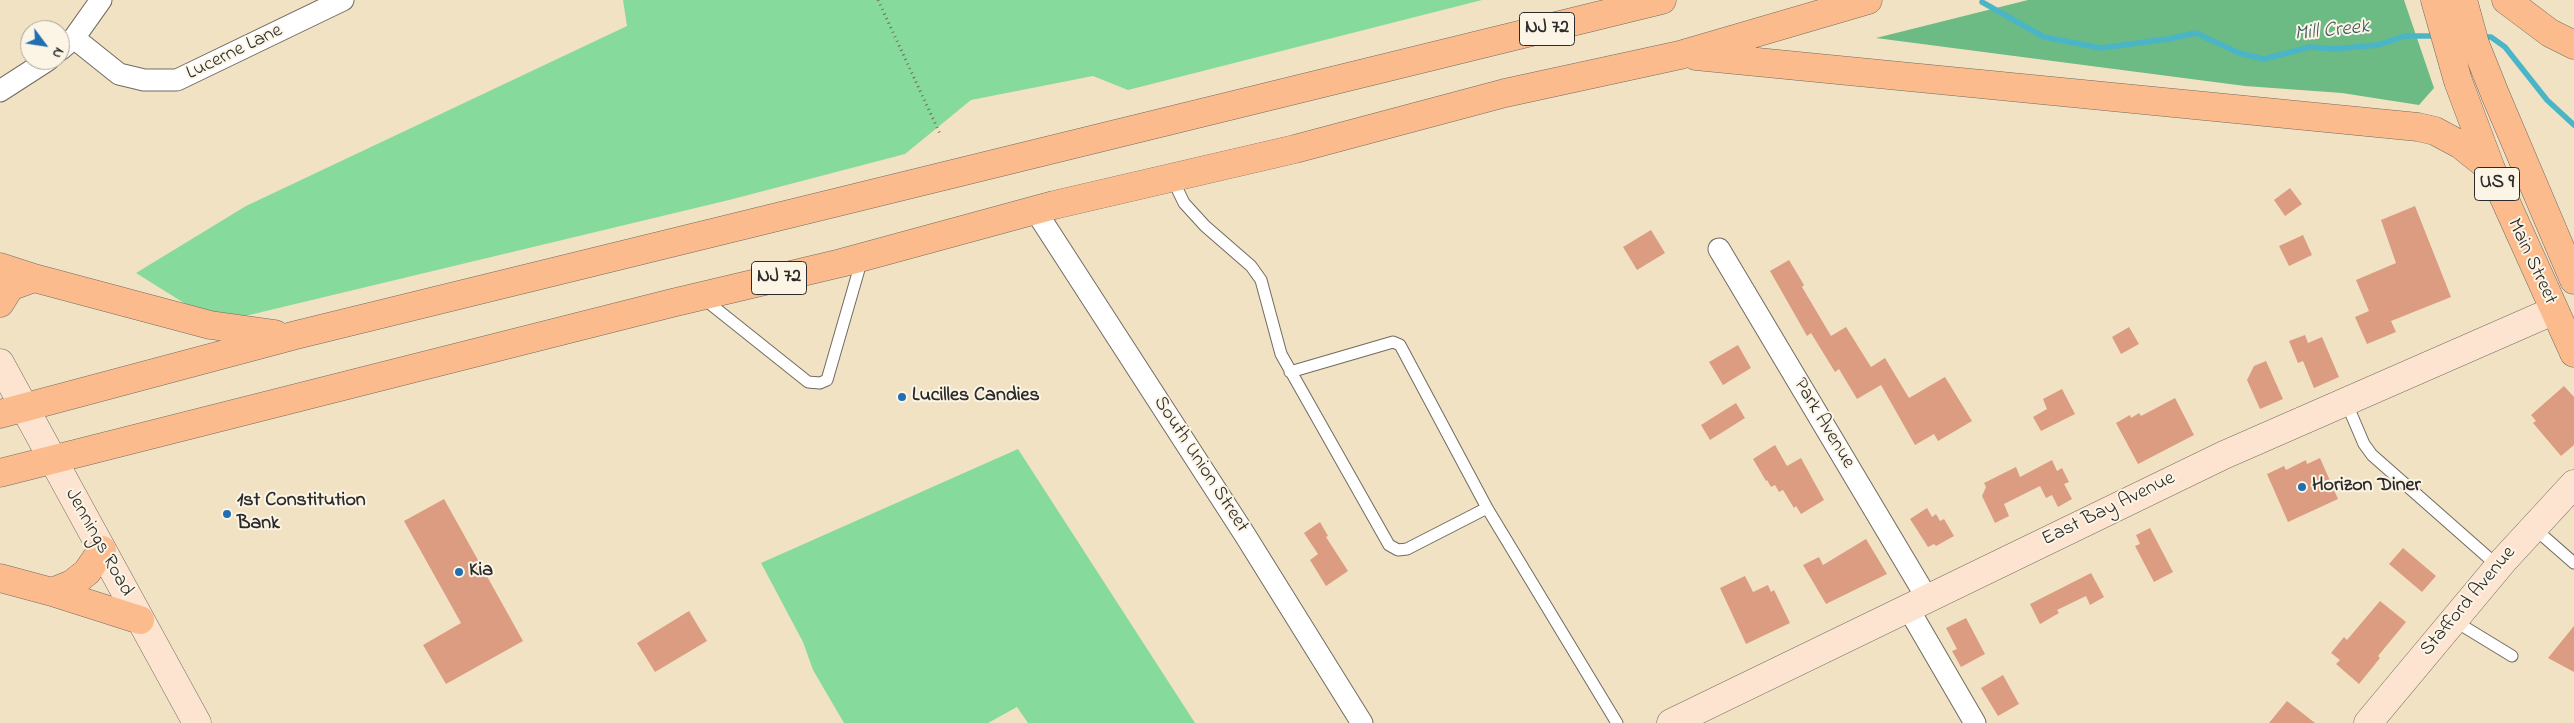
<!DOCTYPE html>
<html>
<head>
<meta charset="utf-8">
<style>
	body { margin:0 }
	#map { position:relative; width:2574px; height:723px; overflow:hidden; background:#f2e2c4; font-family:"Indie Flower",sans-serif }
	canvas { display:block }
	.north { position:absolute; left:20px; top:20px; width:50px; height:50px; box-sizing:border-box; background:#fcf5e5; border:1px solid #a8a49b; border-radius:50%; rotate:121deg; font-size:14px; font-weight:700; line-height:20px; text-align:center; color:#2b2b2b }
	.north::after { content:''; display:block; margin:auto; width:18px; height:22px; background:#1f6fb2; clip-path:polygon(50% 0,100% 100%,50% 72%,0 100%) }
</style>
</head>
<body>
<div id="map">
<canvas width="2574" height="723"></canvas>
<div class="north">N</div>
</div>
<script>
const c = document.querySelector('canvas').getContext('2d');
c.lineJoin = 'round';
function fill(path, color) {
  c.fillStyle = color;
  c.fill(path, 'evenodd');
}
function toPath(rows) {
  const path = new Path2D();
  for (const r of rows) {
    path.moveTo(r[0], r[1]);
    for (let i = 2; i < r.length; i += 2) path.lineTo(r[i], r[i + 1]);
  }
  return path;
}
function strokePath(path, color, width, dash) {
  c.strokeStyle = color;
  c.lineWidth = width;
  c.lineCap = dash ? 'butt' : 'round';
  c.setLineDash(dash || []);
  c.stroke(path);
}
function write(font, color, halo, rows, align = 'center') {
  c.font = font + ' "Indie Flower",sans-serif';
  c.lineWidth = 4;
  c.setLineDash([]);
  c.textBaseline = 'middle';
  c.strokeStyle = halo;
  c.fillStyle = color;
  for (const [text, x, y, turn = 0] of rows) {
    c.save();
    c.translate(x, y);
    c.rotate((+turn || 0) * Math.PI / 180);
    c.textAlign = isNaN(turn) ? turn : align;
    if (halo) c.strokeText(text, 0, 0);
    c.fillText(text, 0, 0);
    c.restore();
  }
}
const green = toPath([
	[623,0,1482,0,1128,90,1093,76,971,100,905,154,729,200,216,323,136,273,246,206,627,26],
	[1018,449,1195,723,1028,723,1017,707,988,723,844,723,813,670,803,642,761,563]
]);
const forest = toPath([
	[2028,0,2404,0,2434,88,2419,105,2342,93,2245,86,1876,38]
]);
const stream = toPath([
	[1982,2,2044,37,2101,48,2168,39,2196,33,2239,53,2264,59,2310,47,2334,49,2378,45,2405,36,2438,36],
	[2479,37,2491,37,2505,47,2547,100,2574,125]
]);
const building = toPath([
	[2290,188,2302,204,2285,216,2274,200],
	[2415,206,2451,297,2391,321,2396,332,2367,344,2355,317,2369,311,2356,280,2396,263,2381,220],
	[1651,230,1665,253,1637,270,1623,247],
	[2303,235,2312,255,2289,266,2279,246],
	[1789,260,1804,285,1802,287,1831,336,1846,327,1871,367,1885,358,1909,398,1945,377,1972,421,1938,441,1934,434,1915,445,1881,385,1857,399,1839,369,1835,372,1811,333,1807,336,1770,271],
	[2129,327,2139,344,2121,354,2112,337],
	[2305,335,2308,343,2322,337,2339,377,2314,388,2303,361,2298,363,2289,341],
	[1738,345,1751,368,1723,385,1709,362],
	[2266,361,2283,399,2260,409,2247,380,2254,366],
	[2564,386,2574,397,2574,445,2561,456,2533,423,2536,421,2531,415],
	[2062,389,2075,414,2041,431,2033,417,2047,409,2043,399],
	[2175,398,2194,435,2138,464,2116,423,2130,415,2131,418,2139,413,2141,416],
	[1736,403,1745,418,1710,440,1701,425],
	[1775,445,1787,466,1801,458,1824,500,1801,514,1796,506,1794,508,1783,490,1779,492,1775,485,1771,487,1767,480,1766,481,1753,459],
	[2320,458,2338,499,2288,522,2267,474,2284,466,2286,470,2306,460,2307,464],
	[2052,460,2057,471,2062,468,2069,482,2064,484,2072,499,2058,507,2052,495,2046,498,2040,486,2004,504,2009,516,1995,523,1982,496,1986,487,1984,483,2016,467,2020,477],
	[444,499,523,641,446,684,423,645,461,623,404,521],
	[1927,508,1932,517,1936,514,1940,521,1944,519,1954,536,1936,546,1934,544,1928,547,1910,519],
	[1320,522,1328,536,1326,537,1348,571,1326,586,1310,560,1318,554,1304,533],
	[2150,528,2173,572,2154,582,2135,546,2140,544,2136,535],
	[1866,539,1887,574,1826,604,1803,565,1819,557,1823,565],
	[2403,548,2436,576,2422,592,2389,564],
	[2091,573,2104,597,2090,605,2086,596,2057,610,2059,613,2040,624,2030,604],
	[1745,576,1753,592,1768,585,1771,592,1774,590,1790,623,1746,644,1720,588],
	[2380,601,2406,622,2378,656,2380,658,2359,684,2336,664,2340,660,2331,653,2344,637,2347,640],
	[689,611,707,641,655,672,637,643],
	[1966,618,1985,654,1961,667,1952,651,1957,649,1946,628],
	[2574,626,2574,672,2548,658],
	[2003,675,2019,704,1998,716,1981,688],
	[2287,701,2315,723,2269,723]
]);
const path = toPath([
	[878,0,941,136]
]);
const lane = toPath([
	[1172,178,1184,203,1205,226,1251,266,1261,280,1281,354,1389,545,1398,550,1407,549,1487,508,1617,723],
	[704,299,808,382,820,383,827,380,862,259],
	[1290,372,1393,342,1400,345,1487,508],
	[2346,402,2364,444,2372,455,2499,567],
	[2534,528,2574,563],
	[2453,620,2512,656]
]);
const street = toPath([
	[74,38,119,74,144,80,177,80,343,0],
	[60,50,74,38,101,0],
	[0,91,48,60],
	[1035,210,1245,535,1362,723],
	[1719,249,1927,598],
	[1908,608,1975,723]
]);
const secondary = toPath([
	[0,363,197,723],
	[1671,723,2224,455,2553,311],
	[2368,723,2504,560,2574,484]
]);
const highway = toPath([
	[2435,0,2458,81,2491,169,2574,353],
	[2463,0,2475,44,2495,94,2574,280],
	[2506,0,2550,33,2574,45],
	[1696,56,2418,127,2435,131,2461,145,2491,169],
	[0,267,34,278],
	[0,303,10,287,34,278,210,325,275,334],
	[0,414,296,335,1662,0],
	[0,473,672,303,841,263,1054,205,1295,149,1505,93,1680,55,1868,0],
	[0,578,52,592,72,584,87,572,102,550],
	[52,592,140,620]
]);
const markers = [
	[902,397,5,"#1f6fb2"],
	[2302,487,5,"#1f6fb2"],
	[227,514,5,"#1f6fb2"],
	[459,572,5,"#1f6fb2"]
];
const shields = [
	[1547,29,55],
	[2497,184,45],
	[779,278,55]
];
const shieldNames = [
	["NJ 72",1547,29],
	["US 9",2497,184],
	["NJ 72",779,278]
];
const streetNames = [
	["Lucerne Lane",235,53,-26],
	["Main Street",2531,262,65],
	["Park Avenue",1823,424,59],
	["South Union Street",1200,465,57],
	["East Bay Avenue",2109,510,-26],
	["Jennings Road",98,543,61],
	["Stafford Avenue",2469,602,-50]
];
const poiNames = [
	["Lucilles Candies",912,397],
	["Horizon Diner",2312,487],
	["1st Constitution",237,502],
	["Bank",237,525],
	["Kia",469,572]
];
const waterNames = [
	["Mill Creek",2332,32,-6]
];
fill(green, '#86da9c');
fill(forest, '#6cba84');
strokePath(stream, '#4ab5c7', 5.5);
fill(building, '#db9c82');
strokePath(lane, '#716b61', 13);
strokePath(street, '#716b61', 23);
strokePath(secondary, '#716b61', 29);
strokePath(highway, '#716b61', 29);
strokePath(path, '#716b61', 3, [1, 4]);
strokePath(lane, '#fff', 11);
strokePath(street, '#fff', 21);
strokePath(secondary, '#fde4d1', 28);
strokePath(highway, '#fbbb8d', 28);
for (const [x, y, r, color] of markers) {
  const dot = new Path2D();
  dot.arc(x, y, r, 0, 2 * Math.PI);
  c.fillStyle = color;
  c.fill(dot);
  strokePath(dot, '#fcf5e5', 2);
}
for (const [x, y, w] of shields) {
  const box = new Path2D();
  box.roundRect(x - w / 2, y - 16.5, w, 33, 4);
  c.fillStyle = '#fcf5e5';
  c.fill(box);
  strokePath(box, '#2b2b2b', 1);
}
write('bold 19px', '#2b2b2b', null, shieldNames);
write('20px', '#2b2b2b', '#fcf5e5', streetNames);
write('bold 20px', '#2b2b2b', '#fcf5e5', poiNames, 'left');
write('italic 21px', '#365b62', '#fcf5e5', waterNames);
</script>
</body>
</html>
